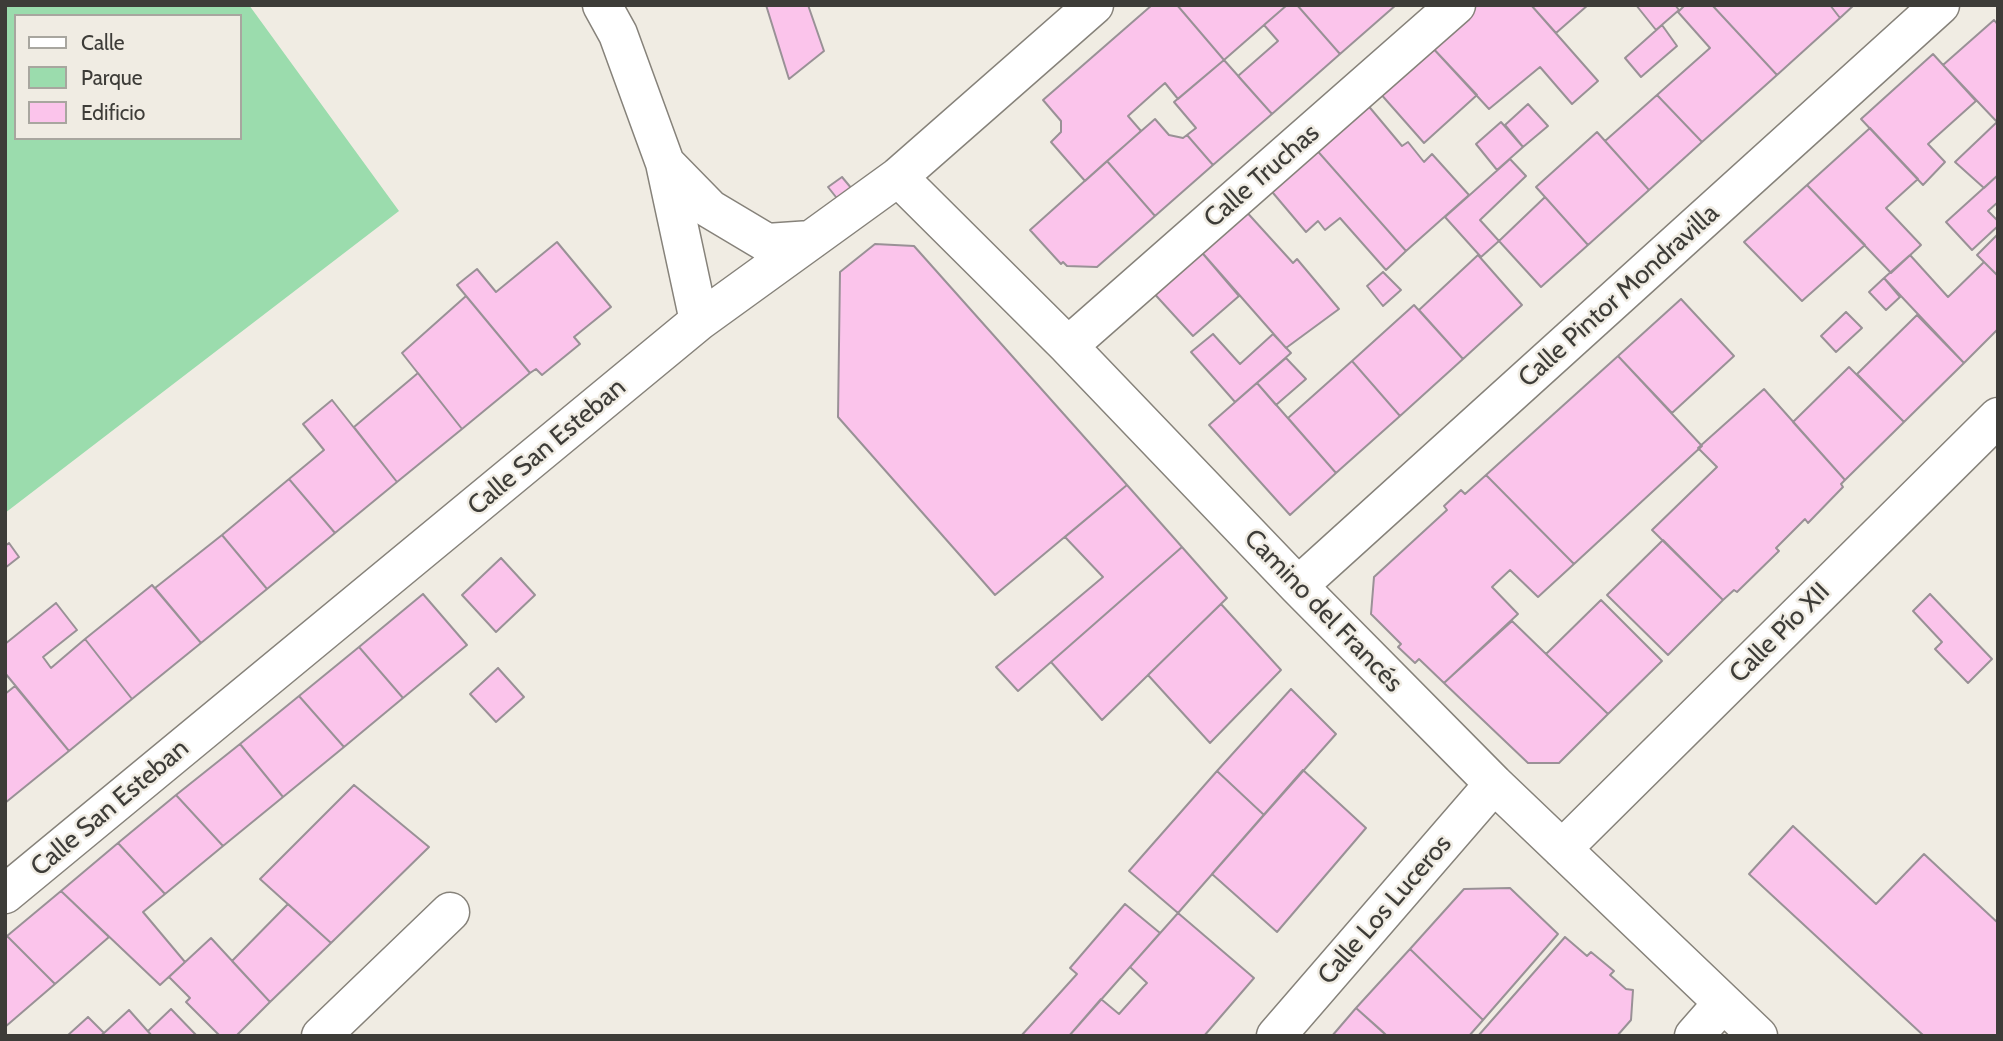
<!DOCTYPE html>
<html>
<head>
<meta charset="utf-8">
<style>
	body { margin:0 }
	#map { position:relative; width:2003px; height:1041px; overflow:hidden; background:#f0ece3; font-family:Cabin,sans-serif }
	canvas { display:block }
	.frame { position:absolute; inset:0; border:7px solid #3d3c38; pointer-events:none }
	.legend { position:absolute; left:14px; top:14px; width:228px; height:126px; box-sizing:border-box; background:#f0ece3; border:2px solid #a8a69f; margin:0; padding:9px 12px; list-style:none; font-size:21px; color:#3d3c38 }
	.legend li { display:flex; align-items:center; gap:14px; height:35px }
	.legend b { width:35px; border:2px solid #a8a69f }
</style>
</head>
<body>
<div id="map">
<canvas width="2003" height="1041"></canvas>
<div class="frame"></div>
<ul class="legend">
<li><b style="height:9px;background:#fff"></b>Calle</li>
<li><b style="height:19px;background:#9bdcad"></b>Parque</li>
<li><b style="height:19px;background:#fbc4eb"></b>Edificio</li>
</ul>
</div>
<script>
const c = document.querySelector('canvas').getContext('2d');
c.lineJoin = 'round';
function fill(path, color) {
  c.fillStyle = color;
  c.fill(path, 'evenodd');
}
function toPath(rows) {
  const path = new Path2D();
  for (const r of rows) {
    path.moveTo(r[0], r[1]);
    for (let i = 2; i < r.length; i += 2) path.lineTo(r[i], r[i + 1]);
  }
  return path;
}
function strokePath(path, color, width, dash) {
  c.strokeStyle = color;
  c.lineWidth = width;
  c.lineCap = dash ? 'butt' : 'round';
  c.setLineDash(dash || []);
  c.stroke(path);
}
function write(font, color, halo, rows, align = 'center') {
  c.font = font + ' Cabin,sans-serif';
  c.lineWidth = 5;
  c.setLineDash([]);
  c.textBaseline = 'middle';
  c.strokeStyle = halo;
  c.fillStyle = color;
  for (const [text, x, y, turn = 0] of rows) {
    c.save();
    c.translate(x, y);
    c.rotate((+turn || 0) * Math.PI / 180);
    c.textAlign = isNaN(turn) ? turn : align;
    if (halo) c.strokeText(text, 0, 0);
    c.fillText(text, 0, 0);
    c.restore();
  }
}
const green = toPath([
	[5,5,249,5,399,211,5,513],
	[16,16,240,16,240,138,16,138]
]);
const building = toPath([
	[766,5,808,5,824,51,789,79,766,5],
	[1152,5,1177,5,1224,60,1178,99,1165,83,1157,90,1128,116,1141,131,1085,181,1051,142,1061,132,1061,121,1043,100,1152,5],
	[1177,5,1287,5,1224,60,1177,5],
	[1287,5,1297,5,1340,54,1272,114,1238,76,1278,41,1264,25,1287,5],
	[1297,5,1396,5,1340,54,1297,5],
	[1474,5,1531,5,1598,81,1572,104,1540,67,1489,109,1430,45,1474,5],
	[1531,5,1588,5,1556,33,1531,5],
	[1636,5,1675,5,1679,10,1656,30,1636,5],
	[1685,5,1712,5,1777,75,1702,142,1657,95,1710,48,1678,12,1685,5],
	[1712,5,1830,5,1840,18,1777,75,1712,5],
	[1830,5,1854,5,1840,18,1830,5],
	[1994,20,1998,25,1998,123,1943,65,1994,20],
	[1662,25,1677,46,1641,77,1625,58,1662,25],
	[1430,45,1477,95,1424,143,1379,92,1430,45],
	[1933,54,1976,101,1928,144,1945,162,1923,185,1861,119,1933,54],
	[1224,60,1272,114,1213,165,1187,135,1196,128,1174,102,1224,60],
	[1657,95,1702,142,1649,190,1605,141,1657,95],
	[1366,103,1402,146,1408,142,1424,162,1432,154,1469,195,1406,251,1314,147,1366,103],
	[1528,104,1548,126,1523,147,1505,125,1528,104],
	[1155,119,1169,135,1183,138,1187,135,1213,165,1155,216,1107,161,1155,119],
	[1501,122,1523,147,1497,170,1476,144,1501,122],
	[1997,122,1998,175,1984,188,1955,162,1997,122],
	[1870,128,1918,179,1886,208,1921,245,1891,273,1807,185,1870,128],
	[1597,132,1649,190,1588,245,1536,187,1597,132],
	[1314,147,1406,251,1386,270,1340,218,1325,230,1318,221,1306,232,1268,187,1314,147],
	[1510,159,1526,176,1480,220,1499,241,1481,257,1445,217,1510,159],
	[1107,161,1155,216,1097,267,1067,266,1063,262,1061,264,1030,230,1107,161],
	[1998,175,1998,202,1988,211,1998,221,1998,226,1972,250,1946,222,1998,175],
	[842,177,857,195,843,206,828,187,842,177],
	[1807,185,1865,245,1802,301,1744,242,1807,185],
	[1545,197,1588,245,1541,287,1499,241,1545,197],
	[1243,208,1293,263,1297,259,1339,309,1286,348,1198,248,1243,208],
	[1998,234,1998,276,1977,255,1998,234],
	[557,242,611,307,574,337,580,344,542,375,536,369,530,373,457,285,477,269,496,292,557,242],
	[875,244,914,246,1127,485,995,595,838,417,840,272,875,244],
	[1198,248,1239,296,1193,336,1150,289,1198,248],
	[1478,255,1522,305,1463,359,1419,310,1478,255],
	[1910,255,1948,297,1984,262,1998,276,1998,329,1964,363,1884,278,1910,255],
	[1383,272,1401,290,1383,306,1367,286,1383,272],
	[1884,278,1900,297,1886,310,1869,292,1884,278],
	[466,296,530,373,462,429,402,353,466,296],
	[1681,299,1734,356,1672,413,1618,356,1681,299],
	[1414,305,1463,359,1400,416,1352,361,1414,305],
	[1846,312,1862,328,1836,352,1821,336,1846,312],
	[1917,315,1964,363,1904,422,1857,374,1917,315],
	[1213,334,1240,364,1273,334,1291,353,1235,402,1191,352,1213,334],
	[1618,356,1702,446,1574,564,1486,475,1618,356],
	[1286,358,1306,379,1276,405,1257,383,1286,358],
	[1352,361,1400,416,1336,473,1288,418,1352,361],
	[1849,367,1904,422,1845,480,1793,422,1849,367],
	[418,373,462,429,397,482,354,427,418,373],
	[1257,383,1336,473,1290,515,1209,425,1257,383],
	[1764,389,1845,480,1841,484,1843,487,1808,523,1805,519,1776,548,1779,551,1737,592,1734,590,1723,600,1652,530,1717,467,1698,448,1764,389],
	[332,400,397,482,335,533,289,479,324,450,303,424,332,400],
	[1486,475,1574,564,1538,597,1510,570,1492,587,1518,614,1444,683,1419,659,1415,663,1398,647,1401,644,1371,614,1374,577,1447,510,1444,506,1461,490,1465,494,1486,475],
	[289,479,335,533,267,589,222,535,289,479],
	[1127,485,1182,547,1018,691,996,667,1103,577,1065,537,1127,485],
	[222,535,267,589,201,643,155,588,222,535],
	[1663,540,1723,600,1668,655,1607,595,1663,540],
	[9,543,19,557,5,568,5,546,9,543],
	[1182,547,1227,598,1102,720,1051,662,1182,547],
	[501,558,535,595,496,632,462,595,501,558],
	[152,585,201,643,132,699,85,639,152,585],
	[423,594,467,645,403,698,359,647,423,594],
	[1930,594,1992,659,1968,683,1935,649,1942,642,1913,611,1930,594],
	[1601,600,1662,661,1608,714,1546,654,1601,600],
	[56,603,77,630,43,657,51,668,85,639,132,699,69,751,5,673,5,644,56,603],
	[1221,604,1281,670,1210,743,1148,675,1221,604],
	[1512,621,1608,714,1559,763,1528,763,1444,683,1512,621],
	[359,647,403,698,344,747,299,696,359,647],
	[498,668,524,697,496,722,470,694,498,668],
	[15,686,69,751,5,803,5,694,15,686],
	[1291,689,1336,734,1264,815,1217,771,1291,689],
	[299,696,344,747,283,797,240,744,299,696],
	[240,744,283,797,223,846,176,795,240,744],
	[1303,770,1366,828,1277,932,1212,874,1303,770],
	[1217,771,1264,815,1178,913,1129,871,1217,771],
	[354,785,429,847,331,943,260,879,354,785],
	[176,795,223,846,165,894,118,843,176,795],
	[1793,826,1876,904,1924,854,1998,923,1998,1036,1924,1036,1749,874,1793,826],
	[118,843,165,894,143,912,185,962,160,985,61,891,118,843],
	[1510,888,1558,934,1483,1020,1410,949,1464,889,1510,888],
	[61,891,109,937,55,984,7,936,61,891],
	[288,904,331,943,270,1002,232,961,288,904],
	[1125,904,1160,933,1069,1036,1021,1036,1077,974,1070,968,1125,904],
	[1178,913,1254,978,1204,1036,1069,1036,1101,999,1119,1014,1144,986,1147,983,1130,967,1178,913],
	[7,936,55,984,5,1027,5,937,7,936],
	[1565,937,1587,956,1591,952,1614,971,1610,975,1626,989,1633,990,1631,1020,1617,1036,1478,1036,1565,937],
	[211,938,270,1002,236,1036,220,1036,186,1002,190,998,169,977,211,938],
	[1410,949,1483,1020,1469,1036,1387,1036,1356,1008,1410,949],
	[1356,1008,1382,1031,1387,1036,1332,1036,1356,1008],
	[171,1009,197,1036,152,1036,148,1031,171,1009],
	[129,1010,152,1036,100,1036,104,1033,129,1010],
	[88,1017,104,1033,100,1036,67,1036,88,1017]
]);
const minor = toPath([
	[602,5,618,34,665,163,699,321],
	[665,163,710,209,767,243,811,240],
	[898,177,1068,346,1298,586,1494,784,1758,1036],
	[1068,346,1456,5],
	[1298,586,1940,5],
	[1562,849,1998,417],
	[5,894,699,321,898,177,1094,5],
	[321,1036,450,912],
	[1276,1036,1494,784],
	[1694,1036,1722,1004]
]);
const streetNames = [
	["Calle Truchas",1262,176,-41],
	["Calle Pintor Mondravilla",1619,296,-42],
	["Calle San Esteban",547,447,-40],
	["Camino del Francés",1323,611,46],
	["Calle Pío XII",1780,633,-45],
	["Calle San Esteban",110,808,-40],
	["Calle Los Luceros",1385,910,-49]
];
fill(green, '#9bdcad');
fill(building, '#fbc4eb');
strokePath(building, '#999196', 2);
strokePath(minor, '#86827a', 41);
strokePath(minor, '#fff', 38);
write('26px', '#3d3c38', '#f0ece3', streetNames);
</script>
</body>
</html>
